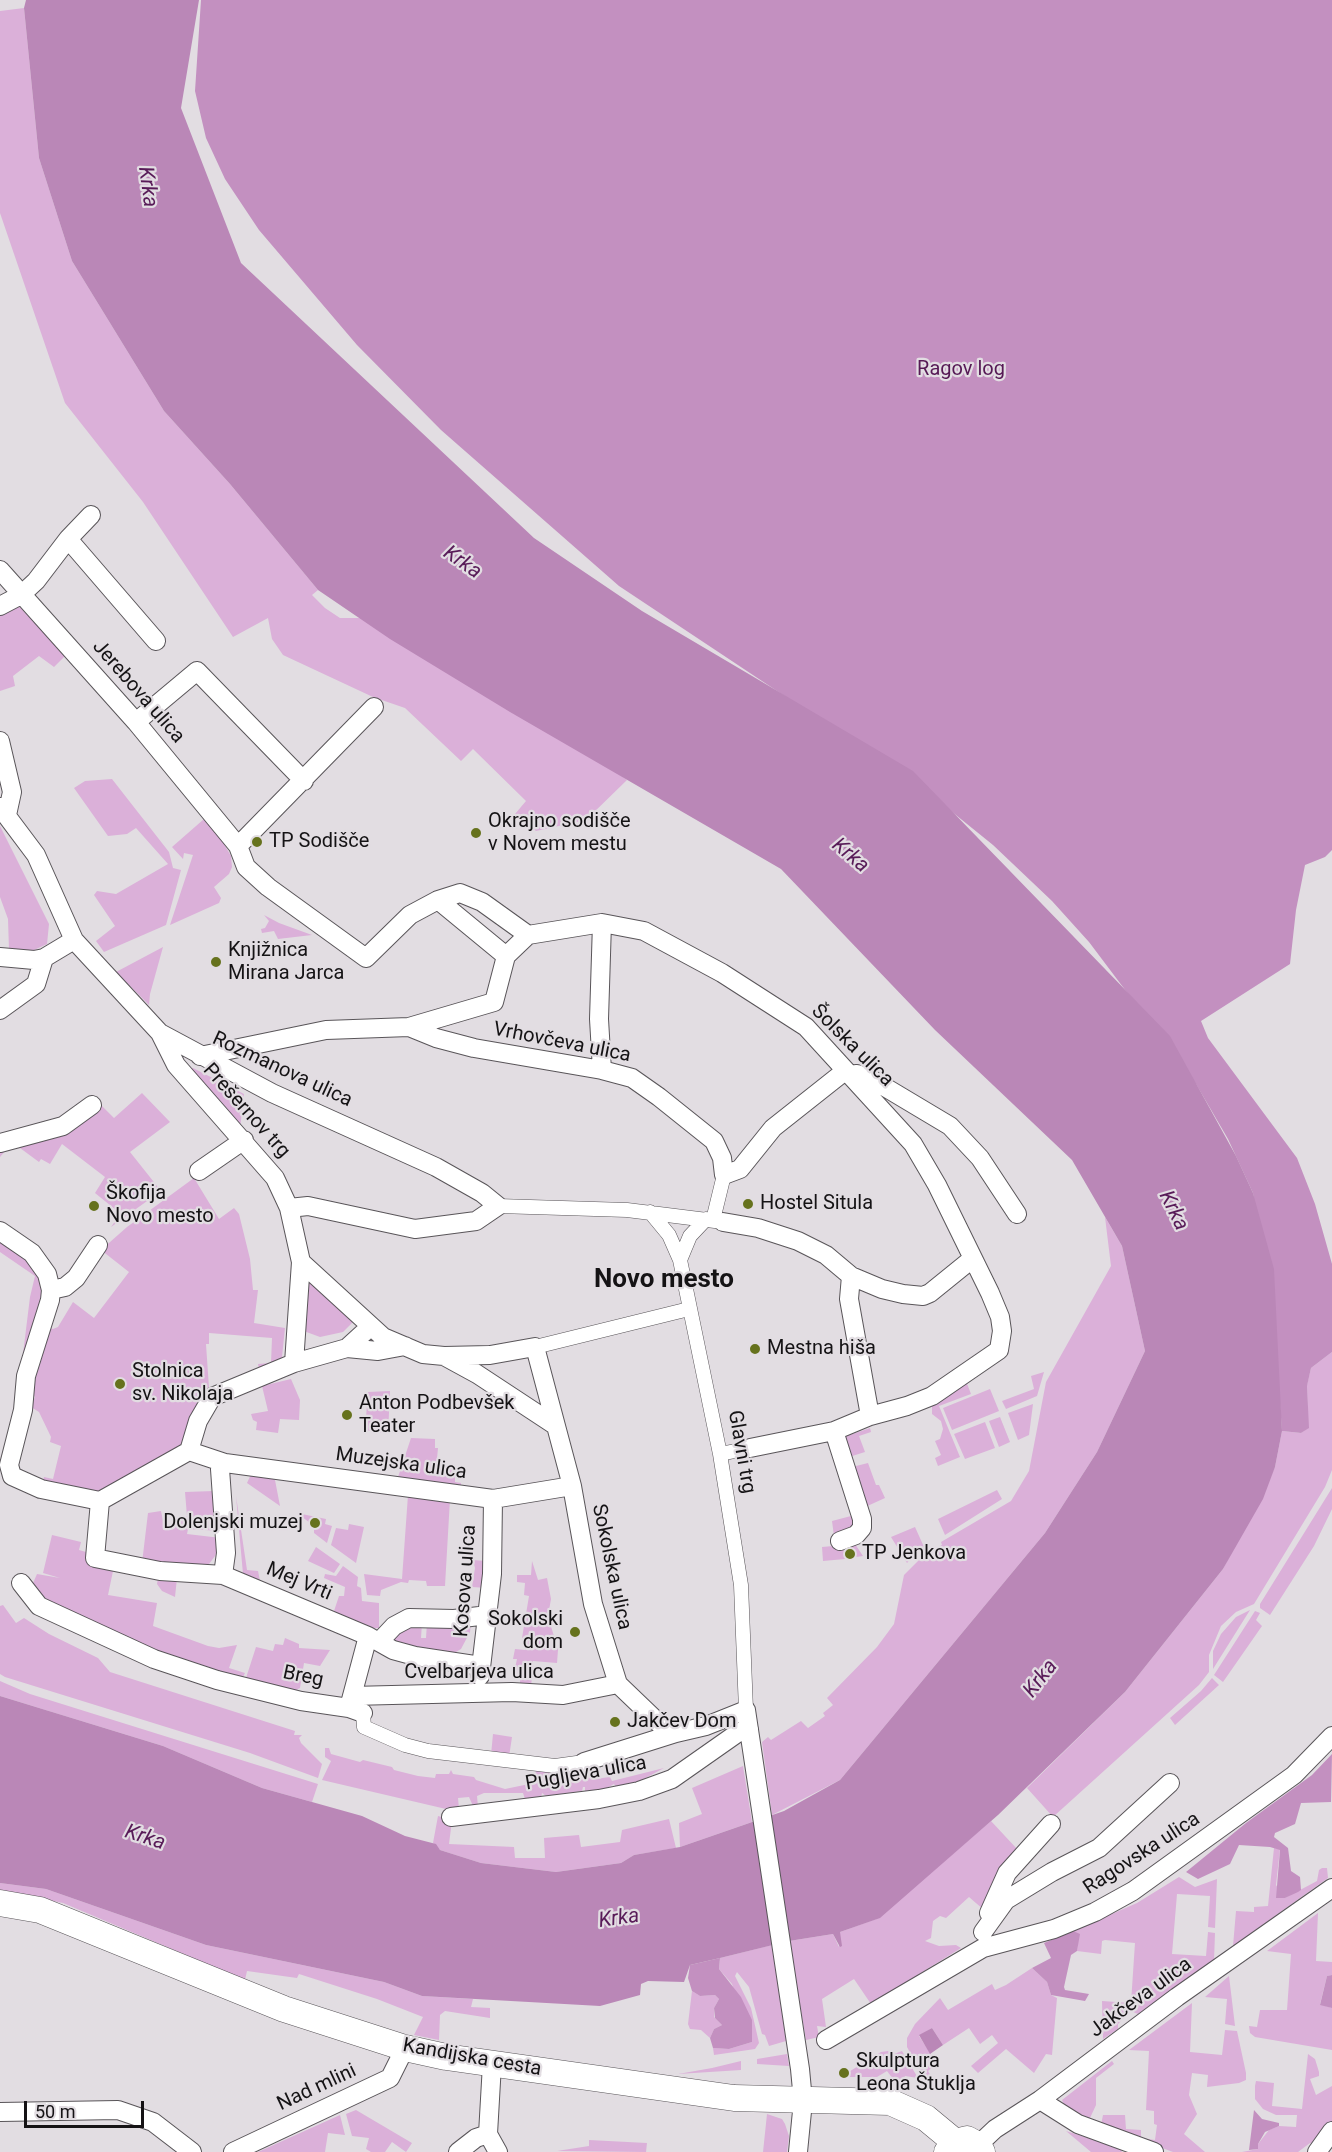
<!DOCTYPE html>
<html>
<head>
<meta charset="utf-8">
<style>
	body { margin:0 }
	#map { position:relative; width:1332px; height:2152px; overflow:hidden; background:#e2dde2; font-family:Roboto,sans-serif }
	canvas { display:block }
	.scale { position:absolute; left:24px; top:2101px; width:120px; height:27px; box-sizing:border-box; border:3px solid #151315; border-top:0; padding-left:8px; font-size:18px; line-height:21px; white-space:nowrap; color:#151315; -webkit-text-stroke:4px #e2dde2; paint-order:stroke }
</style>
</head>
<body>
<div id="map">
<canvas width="1332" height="2152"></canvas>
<div class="scale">50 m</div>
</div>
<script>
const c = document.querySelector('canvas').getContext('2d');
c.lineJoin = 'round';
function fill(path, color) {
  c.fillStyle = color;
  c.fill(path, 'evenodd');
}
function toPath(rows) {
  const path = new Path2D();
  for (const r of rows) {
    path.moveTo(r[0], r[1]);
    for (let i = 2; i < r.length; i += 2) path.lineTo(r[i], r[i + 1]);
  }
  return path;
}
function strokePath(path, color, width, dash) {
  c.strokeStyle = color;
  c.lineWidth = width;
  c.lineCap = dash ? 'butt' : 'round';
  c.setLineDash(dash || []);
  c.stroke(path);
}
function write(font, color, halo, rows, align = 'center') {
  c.font = font + ' Roboto,sans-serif';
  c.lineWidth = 4.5;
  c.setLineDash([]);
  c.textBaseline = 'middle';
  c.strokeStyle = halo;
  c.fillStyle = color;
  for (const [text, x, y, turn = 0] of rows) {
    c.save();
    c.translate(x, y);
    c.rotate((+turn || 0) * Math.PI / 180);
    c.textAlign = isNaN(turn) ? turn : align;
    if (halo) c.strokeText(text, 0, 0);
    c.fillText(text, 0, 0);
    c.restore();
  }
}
const green = toPath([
	[24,8,39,158,72,261,164,411,230,484,318,590,312,595,325,608,340,618,364,618,601,761,627,780,586,820,536,831,515,814,526,801,473,749,461,761,405,708,373,697,283,655,272,639,268,618,233,637,143,502,65,403,0,213,0,11],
	[18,605,65,656,54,667,39,656,13,676,15,686,0,691,0,614],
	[112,779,169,852,173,868,181,870,166,925,104,952,96,941,115,926,94,895,97,891,116,894,168,864,136,828,127,834,108,836,74,788,85,781],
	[204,819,224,844,231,856,232,867,229,874,214,887,221,898,219,903,170,925,193,855,184,853,183,859,172,847],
	[0,826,49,924,47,944,32,951,9,950,8,919,0,897],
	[264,915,279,923,312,935,278,939,274,931,262,933,261,929,265,928,269,921],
	[163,947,150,994,149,1005,116,972],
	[193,1068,244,1094,240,1129,188,1069],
	[142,1093,170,1122,130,1152,161,1191,111,1227,116,1220,112,1218,116,1210,95,1193,105,1177,62,1144,50,1164,41,1159,39,1162,20,1148,6,1150,0,1157,0,1148,99,1103,114,1118],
	[194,1178,219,1219,234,1208,239,1214,250,1259,253,1290,258,1290,254,1323,285,1328,282,1357,279,1361,259,1369,258,1364,271,1363,272,1338,209,1333,209,1344,206,1344,209,1388,200,1400,185,1441,175,1455,100,1494,42,1484,44,1477,53,1479,61,1446,50,1442,51,1437,39,1412,31,1407,35,1397,33,1395,34,1362,46,1327,53,1329,58,1327,73,1302,94,1318,129,1272,101,1250,127,1227],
	[1105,1217,1122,1246,1145,1351,1097,1452,1045,1533,840,1780,772,1815,762,1742,768,1737,771,1740,801,1721,808,1728,825,1716,823,1713,833,1705,827,1698,877,1647,894,1624,904,1575,926,1553,942,1545,941,1542,1011,1501,1029,1471,1046,1382,1111,1266],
	[0,1239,35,1267,44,1290,20,1378,30,1297,35,1276,0,1252],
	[305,1279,355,1320,343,1332,320,1337,301,1330],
	[1332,1352,1332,1470,1325,1487,1254,1604,1236,1612,1221,1626,1209,1655,1209,1672,1199,1685,1053,1817,1027,1788,1125,1692,1223,1569,1275,1467,1282,1431,1301,1433,1308,1428,1307,1385,1311,1368],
	[1044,1372,1037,1396,1006,1409,1002,1401,1034,1389,1031,1376],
	[291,1379,300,1400,299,1420,280,1419,278,1433,256,1430,257,1422,253,1420,251,1414,268,1411,262,1386],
	[966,1381,971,1394,939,1406,960,1457,938,1466,935,1458,941,1455,935,1441,940,1439,943,1429,941,1421,932,1414,932,1405],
	[990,1389,999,1411,952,1430,943,1408],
	[390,1391,388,1434,365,1430,368,1392],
	[1033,1404,1029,1435,1018,1440,1008,1413],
	[1000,1417,1010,1442,999,1447,989,1421],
	[985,1422,995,1448,965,1459,954,1434],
	[870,1428,871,1432,859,1436,865,1452,849,1457,844,1437],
	[411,1438,435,1439,435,1448,438,1448,436,1469,455,1470,455,1482,461,1483,461,1490,397,1480],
	[868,1463,876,1485,879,1485,885,1498,863,1508,852,1467],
	[253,1470,272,1476,275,1480,280,1506,247,1483],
	[1332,1488,1332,1509,1314,1546,1270,1615,1260,1608,1260,1604],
	[997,1490,1002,1499,945,1535,938,1519],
	[214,1491,221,1531,188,1529,187,1534,221,1538,215,1556,209,1564,204,1568,142,1563,148,1513,161,1511,164,1525,172,1524,172,1518,187,1516,185,1492],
	[408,1495,450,1499,445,1586,427,1586,426,1581,409,1580,408,1583,401,1582,381,1590,380,1596,367,1595,364,1574,402,1579],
	[236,1496,247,1570,258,1571,260,1581,243,1574],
	[297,1513,326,1519,325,1524,332,1526,327,1543,314,1533,314,1526],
	[851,1516,854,1517,853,1527,834,1536,832,1521],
	[349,1524,364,1527,356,1563,331,1545,336,1528,348,1530],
	[915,1527,924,1547,918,1550,907,1563,891,1537],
	[52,1535,81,1542,79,1550,177,1578,175,1597,162,1591,157,1584,158,1578,113,1571,108,1595,157,1603,153,1626,208,1646,219,1648,237,1645,229,1668,245,1673,242,1679,184,1663,40,1601,30,1590,37,1574,60,1578,43,1573],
	[855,1544,863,1556,856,1557,855,1549,844,1551,845,1559,823,1561,822,1547],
	[316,1547,340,1564,334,1573,308,1561],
	[473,1560,486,1561,487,1588,472,1587,475,1568],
	[532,1561,538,1580,547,1578,551,1599,548,1616,558,1650,557,1663,533,1661,531,1688,520,1686,520,1674,514,1673,517,1659,513,1659,515,1649,525,1650,526,1639,522,1638,529,1596,524,1595,525,1583,517,1582,517,1575,531,1575],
	[343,1566,358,1577,357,1586,361,1588,362,1601,379,1603,379,1628,369,1628,332,1617,339,1596,344,1596,345,1587,324,1578,325,1574,336,1576],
	[3,1605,16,1623,24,1618,49,1634,98,1658,110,1672,295,1731,294,1735,302,1735,299,1738,301,1743,322,1764,318,1778,250,1753,5,1677,0,1674,0,1606],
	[1250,1610,1213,1669,1213,1651,1221,1634,1236,1617],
	[1255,1611,1260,1613,1256,1620,1262,1626,1223,1682,1214,1675],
	[422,1623,421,1638,426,1638,427,1623,471,1623,470,1632,461,1649,451,1655,444,1655,392,1641,401,1627],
	[285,1638,299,1644,299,1648,330,1650,320,1666,304,1663,300,1688,292,1692,246,1678,256,1647,273,1651,275,1644,283,1645],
	[1212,1678,1219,1685,1175,1725,1170,1718,1201,1691],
	[0,1681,30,1694,318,1784,312,1802,262,1788,163,1746,0,1696],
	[493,1734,512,1737,509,1757,491,1755],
	[325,1748,329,1748,331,1754,360,1762,363,1760,392,1767,394,1770,418,1776,435,1778,436,1774,449,1774,451,1770,453,1774,474,1777,476,1780,505,1789,534,1783,536,1770,592,1765,595,1779,610,1777,612,1781,664,1768,640,1781,616,1787,614,1784,605,1789,585,1791,585,1787,583,1787,582,1791,546,1796,542,1793,541,1798,525,1799,523,1793,484,1793,477,1796,478,1807,473,1806,469,1797,458,1798,459,1809,446,1809,322,1780,331,1761,325,1757],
	[743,1766,752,1822,680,1847,679,1823,702,1814,692,1788],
	[438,1816,452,1820,449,1844,514,1847,515,1858,545,1858,544,1838,579,1835,581,1847,620,1842,622,1830,669,1819,676,1848,634,1855,621,1863,556,1872,481,1863,440,1850,433,1843],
	[991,1821,1018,1850,984,1910,969,1897,946,1918,940,1916,933,1921,931,1938,925,1941,939,1946,956,1945,961,1948,871,2004,854,1979,822,1999,826,2027,817,2026,819,2037,806,2040,789,1941,833,1934,839,1947,840,1932,876,1919],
	[1274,1848,1280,1849,1276,1885,1285,1898,1317,1881,1319,1870,1322,1868,1327,1868,1328,1878,1233,1946,1236,1911,1254,1912,1254,1907,1268,1906],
	[1179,1877,1195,1887,1217,1879,1215,1928,1208,1927,1210,1896,1177,1894,1172,1954,1206,1956,1208,1932,1215,1933,1214,1961,1138,2014,1131,2011,1118,2024,1118,2029,1103,2039,1102,2001,1131,2003,1135,1943,1105,1940,1102,1941,1101,1954,1077,1951,1078,1939,1073,1931,1137,1903],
	[0,1883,46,1889,206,1945,384,1982,422,1996,473,1999,471,2007,490,2008,490,2018,445,2011,440,2015,439,2040,414,2035,423,2017,377,1999,299,1974,297,1978,247,1971,245,1980,63,1903,0,1890],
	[1318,1913,1316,1961,1332,1962,1332,1975,1327,1976,1320,2004,1332,2008,1332,2050,1255,2037,1250,2033,1249,2026,1257,2027,1260,2010,1287,2010,1291,1954,1267,1951],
	[772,1945,786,2041,769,2046,765,2035,762,2034,749,1987,737,1972,735,1976,751,2008,759,2043,755,2049,714,2055,713,2048,729,2049,752,2042,732,1984,719,1969,720,1958],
	[1032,1968,1047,1982,1051,1995,1057,1998,1052,2055,1046,2054,1034,2073,1006,2049,978,2073,971,2066,998,2043,992,2035,980,2044,969,2028,943,2045,932,2028,919,2036,937,2063,928,2071,936,2085,930,2089,907,2047,907,2038,915,2024,940,1998,948,2010,992,1984,995,1990,1006,1985],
	[1229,1976,1235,2026,1225,2024,1227,1999,1205,1997],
	[692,1991,700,1996,715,1995,719,1999,714,2008,714,2017,722,2025,714,2029,710,2038,701,2030,690,2029,688,2024],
	[1192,2003,1190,2052,1222,2055,1225,2030,1237,2031,1246,2073,1246,2080,1239,2083,1207,2087,1208,2075,1192,2073,1189,2095,1197,2114,1184,2134,1205,2152,1173,2152,1101,2125,1103,2115,1125,2115,1126,2129,1141,2130,1141,2138,1155,2140,1157,2125,1154,2124,1154,2111,1146,2110,1149,2051,1129,2050],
	[888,2051,894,2054,902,2051,918,2078,905,2076,904,2081,893,2079,887,2071,877,2077,848,2077,847,2073,881,2052],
	[787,2054,789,2066,757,2064,757,2059],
	[1308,2054,1315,2059,1319,2072,1319,2076,1310,2079,1316,2095,1332,2086,1332,2126,1313,2145,1310,2143,1298,2152,1242,2152,1258,2149,1258,2144,1269,2130,1279,2126,1296,2127,1297,2115,1276,2115,1263,2109,1255,2099,1255,2086,1256,2081,1274,2083,1272,2106,1302,2109],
	[741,2061,741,2070,678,2074,712,2068],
	[1112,2061,1114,2064,1096,2078,1096,2105,1090,2118,1066,2109,1062,2100],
	[356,2110,412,2143,406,2152,392,2142,385,2152,371,2152,366,2149,369,2138,352,2136,346,2114],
	[767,2114,782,2119,785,2124,789,2136,787,2152,763,2152],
	[340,2115,345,2135,328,2133,325,2152,258,2152],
	[1066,2131,1120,2148,1122,2152,1091,2152],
	[589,2140,647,2143,646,2152,557,2151,589,2146]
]);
const forest = toPath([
	[201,0,1332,0,1332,850,1325,857,1305,865,1296,910,1290,964,1201,1021,1208,1038,1297,1158,1315,1204,1332,1264,1332,1352,1311,1368,1307,1386,1309,1428,1301,1433,1282,1431,1277,1363,1253,1193,1228,1139,1196,1084,1089,942,1052,901,993,845,920,786,619,586,441,430,357,345,259,230,225,179,206,138,195,91],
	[1332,1754,1331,1802,1301,1803,1295,1824,1275,1833,1274,1837,1288,1848,1291,1871,1300,1877,1301,1890,1298,1892,1285,1898,1276,1898,1280,1850,1270,1847,1239,1845,1230,1864,1198,1879,1186,1872,1246,1823,1312,1775],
	[1073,1931,1080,1934,1077,1951,1071,1955,1064,1987,1065,1990,1089,1994,1085,2001,1051,1995,1047,1982,1032,1968,1051,1958,1044,1943],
	[720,1958,719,1969,741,1997,752,2020,752,2042,729,2049,713,2048,710,2038,714,2029,722,2025,715,2018,714,2008,719,1999,715,1995,700,1996,692,1991,688,1978,690,1965],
	[1332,1975,1332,2008,1320,2005,1327,1976],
	[1254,2110,1262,2119,1279,2123,1279,2126,1265,2132,1258,2144,1258,2149,1249,2150]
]);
const water = toPath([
	[26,0,199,0,181,108,241,263,534,538,642,611,913,771,1170,1036,1236,1156,1253,1193,1274,1269,1282,1431,1275,1467,1263,1499,1223,1569,1125,1692,998,1815,880,1918,840,1932,842,1946,840,1947,833,1934,789,1941,720,1958,690,1965,684,1982,648,1981,641,1984,640,1995,600,2006,422,1996,384,1982,206,1945,46,1889,0,1883,0,1696,163,1746,262,1788,362,1816,405,1836,436,1844,440,1850,481,1863,556,1872,621,1863,634,1855,680,1847,784,1811,840,1780,1045,1533,1097,1452,1145,1351,1122,1246,1072,1160,935,1030,781,869,510,712,390,639,318,590,230,484,164,411,72,261,39,158,24,8],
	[932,2028,943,2045,930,2054,919,2035]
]);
const pedestrian = toPath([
	[498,1206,627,1210,723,1222],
	[650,1212,669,1235,680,1260,720,1454,741,1585,746,1710],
	[713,1220,724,1175],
	[680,1260,690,1236,706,1219],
	[535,1347,689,1309],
	[720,1454,750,1448],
	[363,1713,364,1727,405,1745,428,1751,555,1766,584,1762]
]);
const minor = toPath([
	[68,539,156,641],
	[0,570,136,722,238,846,246,867,268,887,366,958,410,915,438,900,460,893,482,902,528,935],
	[0,606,21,595,36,581,68,539,91,515],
	[136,722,197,671,304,781],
	[0,741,12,792,7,815],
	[0,807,36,855,74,940,160,1033,272,1093,436,1167,482,1193,498,1206,476,1221,415,1229,308,1206,289,1208],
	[238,846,374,707],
	[438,900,506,956],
	[602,923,599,1019,602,1070],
	[0,957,34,960,44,958,74,940],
	[0,1010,36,984,44,958],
	[409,1027,436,1038,474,1048,602,1070,632,1078,659,1097,714,1141,722,1158,724,1175,740,1169,773,1128,845,1071],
	[160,1033,176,1065,275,1178,289,1208,301,1262,383,1337,423,1354,444,1356,490,1355,535,1347,556,1426],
	[200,1056,326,1030,409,1027,494,1002,506,956,528,935,602,923,644,931,722,973,806,1027,913,1144,937,1185,990,1293,1000,1317,1002,1331,999,1350,932,1396,907,1406,870,1416],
	[849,1075,857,1074,873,1080,950,1126,980,1158,1017,1214],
	[0,1143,63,1126,92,1105],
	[199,1171,244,1140],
	[723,1222,758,1228,798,1241,826,1255,851,1276,882,1289,903,1294,923,1296,930,1293,972,1259],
	[0,1231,32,1253,47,1274,51,1290,50,1300,26,1376,23,1410,9,1465,12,1476,41,1489,100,1501,189,1451],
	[51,1290,65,1287,76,1278,98,1245],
	[347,1348,378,1351,405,1346],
	[444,1356,477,1374,556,1426,572,1486,593,1604,618,1684,666,1730,676,1733,706,1726,746,1710,800,2069,803,2101,798,2152],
	[294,1363,301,1262],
	[834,1431,862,1519,862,1528,856,1535,840,1541],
	[750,1448,834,1431,870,1416,849,1299,851,1276],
	[189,1451,225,1463,493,1499,572,1486],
	[189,1451,198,1421,212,1397,294,1363,347,1348,370,1327],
	[100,1501,95,1558,160,1571,223,1575,368,1636,393,1650,415,1656,481,1666],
	[223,1575,226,1553,220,1469,225,1463],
	[21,1583,39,1606,154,1659,217,1680,301,1701,349,1708,363,1713],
	[379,1642,394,1626,409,1618,454,1619,488,1615],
	[480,1676,492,1574,493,1499],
	[352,1696,368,1636],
	[349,1708,352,1696,512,1692,563,1695,618,1684],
	[584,1762,676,1733],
	[451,1817,599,1799,639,1791,672,1779,739,1732,749,1729],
	[989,1913,1007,1873,1051,1824],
	[983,1932,1006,1900,1052,1872,1099,1848,1170,1783],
	[826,2040,983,1948,1054,1929,1095,1912,1133,1891,1294,1775,1332,1736],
	[492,2064,488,2134,498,2152],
	[1040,2100,1078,2124,1154,2152],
	[0,2112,118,2110,153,2122,192,2152],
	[978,2145,995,2129,1040,2100,1177,1997,1332,1888],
	[233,2152,390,2078,405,2048],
	[458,2152,476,2138,488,2134],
	[1317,2152,1332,2131]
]);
const secondary = toPath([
	[0,1903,40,1910,284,2009,405,2048,446,2057,734,2098,890,2102,926,2118,955,2142],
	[947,2152,955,2142,967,2139,978,2145,982,2152]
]);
const markers = [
	[476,833,6,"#66721d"],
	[257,842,6,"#66721d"],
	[216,962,6,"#66721d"],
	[748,1204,6,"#66721d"],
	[94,1206,6,"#66721d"],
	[755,1349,6,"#66721d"],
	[120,1384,6,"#66721d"],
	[347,1415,6,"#66721d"],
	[315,1523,6,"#66721d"],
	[850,1554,6,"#66721d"],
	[575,1632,6,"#66721d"],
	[615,1722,6,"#66721d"],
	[844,2073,6,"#66721d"]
];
const parkNames = [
	["Ragov log",961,370]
];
const streetNames = [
	["Jerebova ulica",138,692,49],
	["Vrhovčeva ulica",562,1043,11],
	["Šolska ulica",852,1046,45],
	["Rozmanova ulica",282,1070,25],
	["Prešernov trg",246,1111,48],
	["Glavni trg",741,1452,80],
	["Muzejska ulica",401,1464,8],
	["Sokolska ulica",611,1567,78],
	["Kosova ulica",466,1581,-86],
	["Mej Vrti",299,1582,23],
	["Cvelbarjeva ulica",479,1673],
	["Breg",303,1677,12],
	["Pugljeva ulica",586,1774,-10],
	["Ragovska ulica",1142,1854,-33],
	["Jakčeva ulica",1141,1998,-36],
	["Kandijska cesta",472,2058,10],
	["Nad mlini",317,2088,-25]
];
const poiNames = [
	["Okrajno sodišče",488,822],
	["v Novem mestu",488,845],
	["TP Sodišče",269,842],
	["Knjižnica",228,951],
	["Mirana Jarca",228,974],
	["Škofija",106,1194],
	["Novo mesto",106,1217],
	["Hostel Situla",760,1204],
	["Mestna hiša",767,1349],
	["Stolnica",132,1372],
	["sv. Nikolaja",132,1395],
	["Anton Podbevšek",359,1404],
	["Teater",359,1427],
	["Dolenjski muzej",303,1523,"right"],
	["TP Jenkova",862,1554],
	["Sokolski",563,1620,"right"],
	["dom",563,1643,"right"],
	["Jakčev Dom",627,1722],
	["Skulptura",856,2062],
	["Leona Štuklja",856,2085]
];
const waterNames = [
	["Krka",147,187,82],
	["Krka",462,563,35],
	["Krka",850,856,40],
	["Krka",1173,1211,64],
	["Krka",1041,1679,-52],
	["Krka",145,1838,18],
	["Krka",619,1919,-8]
];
const districtNames = [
	["Novo mesto",664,1280]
];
fill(green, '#dbb0d9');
fill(forest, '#c390c0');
fill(water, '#ba87b7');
strokePath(pedestrian, '#595559', 15);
strokePath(minor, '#595559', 20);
strokePath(secondary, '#595559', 27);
strokePath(pedestrian, '#fff', 14);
strokePath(minor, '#fff', 18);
strokePath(secondary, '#fff', 26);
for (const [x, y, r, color] of markers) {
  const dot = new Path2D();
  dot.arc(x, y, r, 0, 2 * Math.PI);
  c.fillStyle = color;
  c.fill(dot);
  strokePath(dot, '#e2dde2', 2);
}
write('20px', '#561955', '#e2dde2', parkNames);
write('20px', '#151315', '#e2dde2', streetNames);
write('20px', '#151315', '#e2dde2', poiNames, 'left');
write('italic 21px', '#581b58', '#e2dde2', waterNames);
write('bold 26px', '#151315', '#e2dde2', districtNames);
</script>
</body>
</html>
